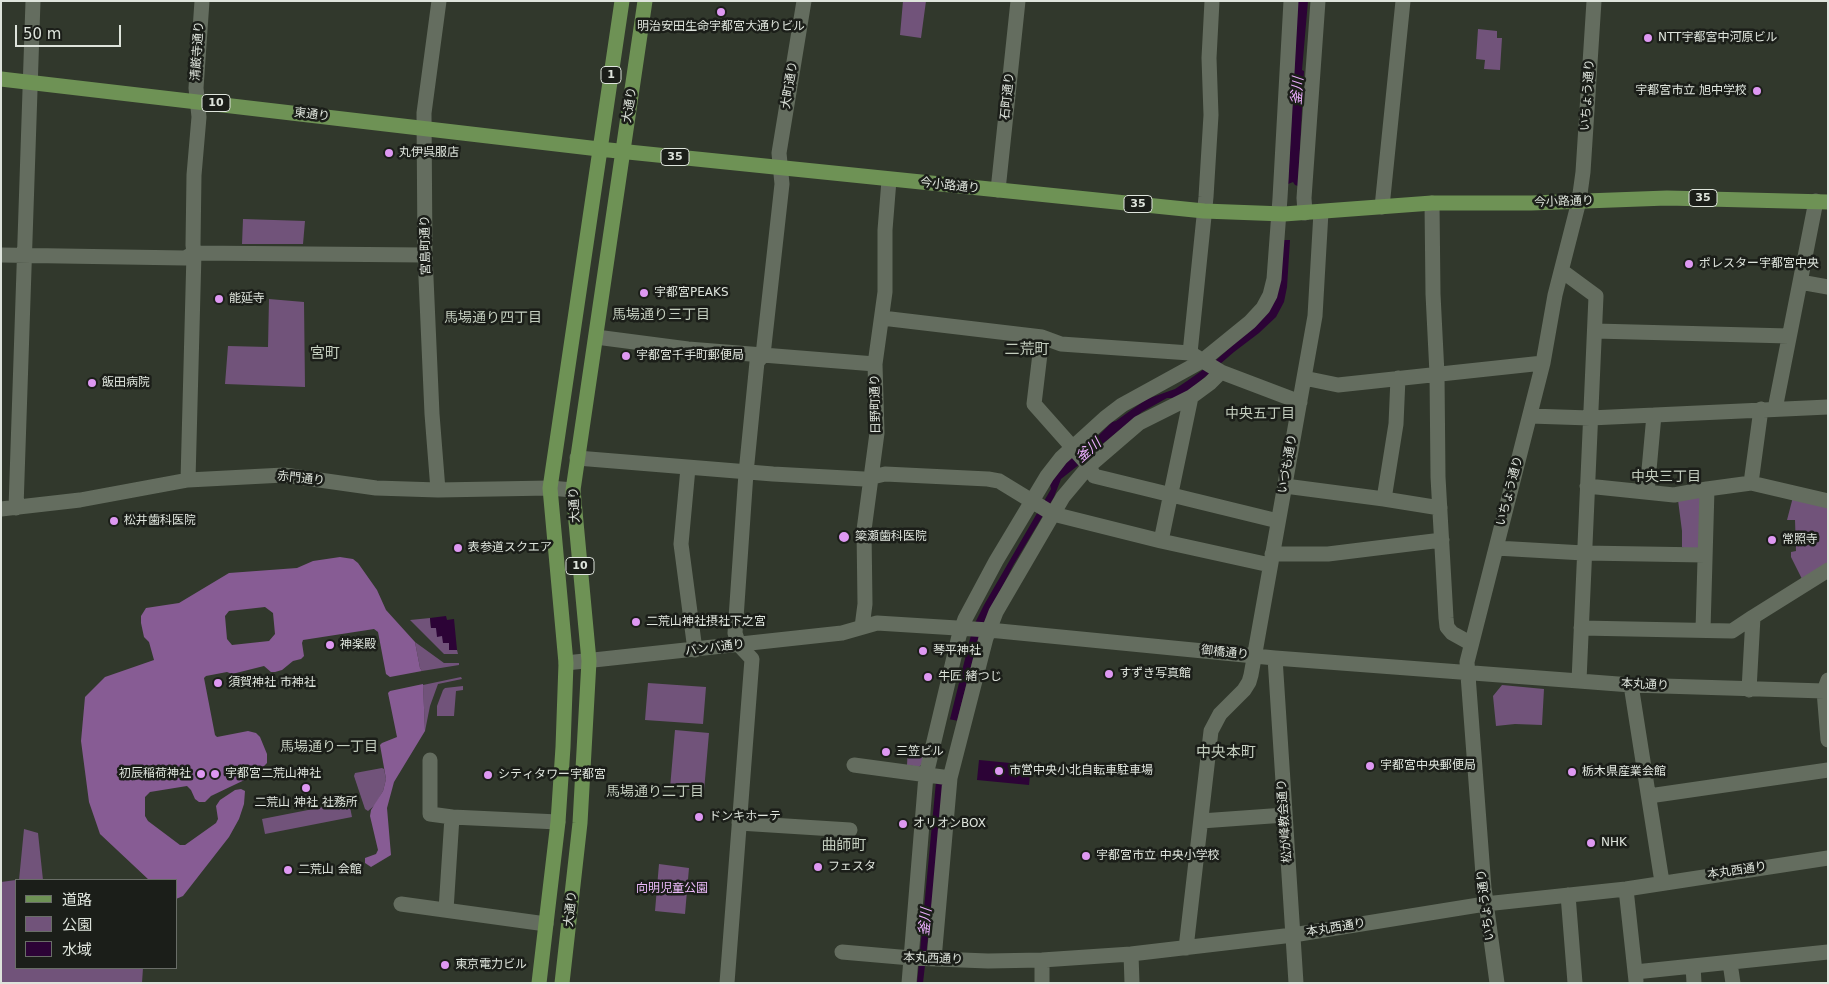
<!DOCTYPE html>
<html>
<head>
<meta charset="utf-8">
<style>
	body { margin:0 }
	#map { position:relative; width:1829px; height:984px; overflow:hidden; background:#31382c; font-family:"DejaVu Sans","Noto Sans JP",sans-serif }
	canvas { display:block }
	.frame { position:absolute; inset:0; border:2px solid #dee4dc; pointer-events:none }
	.legend { position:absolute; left:15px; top:879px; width:162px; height:90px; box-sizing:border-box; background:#1b1e19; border:1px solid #696d67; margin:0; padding:6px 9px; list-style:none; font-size:15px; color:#dee4dc }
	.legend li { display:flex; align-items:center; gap:10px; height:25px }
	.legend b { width:25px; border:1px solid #696d67 }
	.scale { position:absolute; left:15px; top:25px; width:106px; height:22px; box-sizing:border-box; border:2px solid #dee4dc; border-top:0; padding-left:6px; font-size:15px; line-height:18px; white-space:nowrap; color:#dee4dc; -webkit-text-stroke:4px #1b1e19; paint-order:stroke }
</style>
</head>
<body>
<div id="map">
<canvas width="1829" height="984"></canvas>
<div class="frame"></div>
<ul class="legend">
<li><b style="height:6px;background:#6e9255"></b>道路</li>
<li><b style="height:14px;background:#71537a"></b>公園</li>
<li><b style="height:14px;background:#2c0336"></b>水域</li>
</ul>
<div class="scale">50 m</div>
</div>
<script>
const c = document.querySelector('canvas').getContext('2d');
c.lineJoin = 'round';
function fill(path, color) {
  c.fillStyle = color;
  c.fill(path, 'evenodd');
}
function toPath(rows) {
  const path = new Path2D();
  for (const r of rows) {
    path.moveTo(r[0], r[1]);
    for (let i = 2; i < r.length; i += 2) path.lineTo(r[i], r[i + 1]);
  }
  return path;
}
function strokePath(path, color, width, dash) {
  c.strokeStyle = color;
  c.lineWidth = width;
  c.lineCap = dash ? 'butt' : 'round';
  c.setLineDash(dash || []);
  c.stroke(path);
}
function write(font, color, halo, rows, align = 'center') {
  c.font = font + ' "DejaVu Sans","Noto Sans JP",sans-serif';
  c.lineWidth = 5;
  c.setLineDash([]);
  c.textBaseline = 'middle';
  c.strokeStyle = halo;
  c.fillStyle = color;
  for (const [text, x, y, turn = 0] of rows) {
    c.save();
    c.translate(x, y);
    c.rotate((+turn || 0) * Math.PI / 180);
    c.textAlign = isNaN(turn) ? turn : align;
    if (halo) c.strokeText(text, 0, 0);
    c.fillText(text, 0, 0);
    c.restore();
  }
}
const green = toPath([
	[903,1,926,1,921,38,900,35],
	[1478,29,1497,31,1497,38,1502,38,1500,70,1484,69,1485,60,1476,59],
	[243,219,305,221,303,244,242,244],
	[269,299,304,302,305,387,225,384,228,346,268,347],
	[1701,495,1701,546,1696,549,1684,548,1682,547,1682,531,1678,500],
	[1793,497,1828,506,1828,563,1802,579,1791,557,1791,552,1796,551,1795,520,1787,520],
	[430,618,431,628,436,628,449,643,449,650,457,650,458,654,444,654,410,620],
	[415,642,444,663,459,663,459,665,422,671,420,668],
	[461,677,462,679,438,684,430,706,425,731,423,685],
	[648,683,706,687,703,724,645,720],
	[1502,685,1544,689,1542,725,1515,724,1496,726,1493,696],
	[463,686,463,690,456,691,454,716,437,716,437,706,443,690,445,688],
	[675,730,709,733,704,791,670,788],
	[908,746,924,753,923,763,919,767,907,765],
	[382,768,384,769,386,779,383,791,375,805,368,811,365,809,354,776,355,773],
	[349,802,352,817,265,834,262,819],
	[24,829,38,833,43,880,17,880,19,880],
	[659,864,689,868,685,914,655,911],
	[16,880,16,968,143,968,142,983,1,983,1,882]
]);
const forest = toPath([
	[340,557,353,559,358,563,377,590,386,610,415,642,420,668,422,671,390,677,386,674,378,632,374,629,303,640,302,643,304,656,301,659,293,661,282,670,275,672,271,672,264,666,232,674,227,672,206,676,204,678,215,735,217,737,248,731,256,733,260,737,267,754,267,763,255,775,211,796,205,802,199,802,195,799,191,790,187,786,150,792,145,797,145,816,148,821,180,845,185,845,216,823,218,819,216,806,220,800,235,790,241,789,245,791,244,804,239,819,229,837,183,896,176,899,176,880,149,880,100,834,89,802,81,741,85,697,105,677,154,660,149,642,144,637,141,623,141,616,146,608,179,603,229,573,297,568,313,561],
	[265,607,273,613,275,634,269,641,232,645,227,639,225,616,229,611],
	[423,684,425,731,394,782,387,808,391,855,371,867,365,863,365,858,376,854,378,850,370,816,371,810,383,791,386,779,380,745,382,743,397,737,388,693,390,691]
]);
const water = toPath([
	[1298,1,1308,1,1302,70,1304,71,1298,186,1295,185,1293,182,1288,184],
	[1280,240,1290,240,1287,287,1284,302,1276,317,1259,333,1234,352,1191,389,1174,398,1167,398,1142,412,1101,445,1100,448,1061,479,1054,497,1014,564,986,618,980,631,944,772,935,875,923,983,917,983,937,771,973,627,984,605,1051,489,1050,484,1070,458,1084,450,1112,422,1116,421,1134,408,1147,399,1175,389,1187,381,1214,362,1254,326],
	[446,616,447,620,454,619,457,650,449,650,449,643,443,643,442,636,437,637,436,628,431,628,430,618],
	[979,760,1031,765,1029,785,977,780]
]);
const pier = toPath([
	[948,719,959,721,946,772,934,771]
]);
const minor = toPath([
	[998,190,1018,1],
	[1432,203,1433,294,1437,374,1438,477,1446,618,1447,627,1452,633,1470,643],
	[1382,207,1403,1],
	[1305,213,1304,198,1318,1],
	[1,255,185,258,194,253,425,255],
	[1562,271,1596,296,1579,681],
	[1800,282,1828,287],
	[882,318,1042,337,1061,344,1190,353,1221,372,1300,402],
	[1595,331,1789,336],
	[596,337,688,349,875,364],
	[1042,337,1034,404,1089,466,1094,476,1278,521],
	[1190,353,1206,197,1211,115,1209,58,1212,1],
	[1304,378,1338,385,1543,363],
	[1775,409,1816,201],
	[1530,416,1590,418,1828,407],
	[577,458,773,474,864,479,885,474,988,479,999,481,1053,514,1161,541,1270,565],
	[688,468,681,544,695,650],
	[188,480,194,253,193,245,194,175,199,117,196,88,202,1],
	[1751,483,1761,409],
	[1285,486,1384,499,1440,508],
	[1587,486,1674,495,1707,489],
	[438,490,432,414,425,255,424,113,439,1],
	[1647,492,1654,415],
	[1384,499,1396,424,1398,378],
	[16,508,33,1],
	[1,509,80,500,188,480,284,475,376,488,438,490,550,488,573,490],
	[1161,541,1191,397],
	[1496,548,1584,553,1705,555],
	[1272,554,1328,554,1442,540],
	[862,627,865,604,864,530,877,433,875,364,885,292,885,230,889,180],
	[1581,628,1732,631,1753,617],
	[1703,630,1707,489,1751,483,1828,501],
	[1275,658,1296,983],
	[566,663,842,633,877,623,989,630,1275,658,1579,681,1631,685,1824,691],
	[1828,680,1824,691,1828,740],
	[1631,685,1662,882],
	[1749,690,1753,617,1828,570],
	[430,760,430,814,452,817,446,910],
	[854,765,950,778],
	[1649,796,1828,770],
	[452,817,558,822],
	[1201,821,1285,815],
	[739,823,850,830],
	[1626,889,1636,981],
	[1568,895,1575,983],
	[401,904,546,924],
	[1186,948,1211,731,1220,714,1244,690,1249,682,1251,675,1315,316,1321,212],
	[842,952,911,958,988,961,1042,960,1131,954,1293,935,1485,904,1626,889,1828,858],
	[1131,954,1132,983],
	[934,959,950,778,986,638,996,612,1063,497,1089,466,1139,423,1191,397,1210,383,1221,372],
	[1730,963,1733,983],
	[1693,966,1694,983],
	[1635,972,1828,952],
	[727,983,752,659,739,645,735,633,746,473,757,362,763,355,782,184,779,153,804,1],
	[909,983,926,775,959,636,965,619,996,561,1047,476,1061,458,1105,418,1122,405,1202,361,1250,322,1263,308,1270,295,1274,279,1280,198,1291,1],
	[1042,983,1042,960],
	[1497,983,1484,888,1467,662,1543,363,1555,295,1579,201,1583,172,1594,1]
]);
const major = toPath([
	[1,79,599,149,1204,211,1284,214,1432,203,1531,203,1667,198,1828,202],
	[539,983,558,822,563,747,566,663,550,488,622,1],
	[562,983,580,823,589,661,573,490,645,1]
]);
const markers = [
	[721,12,5,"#de98f2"],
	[1648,38,5,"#de98f2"],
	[1757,91,5,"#de98f2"],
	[389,153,5,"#de98f2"],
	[1689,264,5,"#de98f2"],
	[644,293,5,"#de98f2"],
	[219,299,5,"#de98f2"],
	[626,356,5,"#de98f2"],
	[92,383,5,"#de98f2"],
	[114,521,5,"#de98f2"],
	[844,537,6,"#de98f2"],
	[1772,540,5,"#de98f2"],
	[458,548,5,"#de98f2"],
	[636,622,5,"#de98f2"],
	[330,645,5,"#de98f2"],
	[923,651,5,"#de98f2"],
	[1109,674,5,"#de98f2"],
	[928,677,5,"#de98f2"],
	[218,683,5,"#de98f2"],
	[886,752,5,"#de98f2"],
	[1370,766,5,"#de98f2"],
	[999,771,5,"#de98f2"],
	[1572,772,5,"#de98f2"],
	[201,774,5,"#de98f2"],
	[215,774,5,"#de98f2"],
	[488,775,5,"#de98f2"],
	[306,788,5,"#de98f2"],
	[699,817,5,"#de98f2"],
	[903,824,5,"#de98f2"],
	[1591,843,5,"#de98f2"],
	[1086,856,5,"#de98f2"],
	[818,867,5,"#de98f2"],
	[288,870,5,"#de98f2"],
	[445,965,5,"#de98f2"]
];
const shields = [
	[611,75,20],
	[216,103,28],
	[675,157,28],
	[1703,198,28],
	[1138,204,28],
	[580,566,28]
];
const shieldNames = [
	["1",611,75],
	["10",216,103],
	["35",675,157],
	["35",1703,198],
	["35",1138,204],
	["10",580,566]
];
const poiNames = [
	["明治安田生命宇都宮大通りビル",721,27,"center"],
	["NTT宇都宮中河原ビル",1658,38],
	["宇都宮市立 旭中学校",1747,91,"right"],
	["丸伊呉服店",399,153],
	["ポレスター宇都宮中央",1699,264],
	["宇都宮PEAKS",654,293],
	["能延寺",229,299],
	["宇都宮千手町郵便局",636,356],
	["飯田病院",102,383],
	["松井歯科医院",124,521],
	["簗瀬歯科医院",855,537],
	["常照寺",1782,540],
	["表参道スクエア",468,548],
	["二荒山神社摂社下之宮",646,622],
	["神楽殿",340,645],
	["琴平神社",933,651],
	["すずき写真館",1119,674],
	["牛匠 緒つじ",938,677],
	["須賀神社 市神社",228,683],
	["三笠ビル",896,752],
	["宇都宮中央郵便局",1380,766],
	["市営中央小北自転車駐車場",1009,771],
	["栃木県産業会館",1582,772],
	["初辰稲荷神社",191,774,"right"],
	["宇都宮二荒山神社",225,774],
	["シティタワー宇都宮",498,775],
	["二荒山 神社 社務所",306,803,"center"],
	["ドンキホーテ",709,817],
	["オリオンBOX",913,824],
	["NHK",1601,843],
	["宇都宮市立 中央小学校",1096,856],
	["フェスタ",828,867],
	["二荒山 会館",298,870],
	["東京電力ビル",455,965]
];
const streetNames = [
	["清厳寺通り",198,51,-86],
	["大町通り",790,85,-81],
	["いちょう通り",1588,95,-86],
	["石町通り",1008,96,-84],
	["大通り",630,105,-81],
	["東通り",312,115,7],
	["今小路通り",950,186,6],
	["今小路通り",1564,202,-2],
	["宮島町通り",426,245,-91],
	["日野町通り",876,404,-91],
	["いづも通り",1288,464,-80],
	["赤門通り",301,479,6],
	["いちょう通り",1510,491,-75],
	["大通り",575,505,-93],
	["バンバ通り",715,648,-7],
	["御橋通り",1225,653,6],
	["本丸通り",1645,685,3],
	["松が峰教会通り",1285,821,-94],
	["本丸西通り",1737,871,-8],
	["いちょう通り",1486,905,-97],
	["大通り",571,909,-84],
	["本丸西通り",1336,928,-9],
	["本丸西通り",933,959,2]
];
const parkNames = [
	["向明児童公園",672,889]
];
const waterNames = [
	["釜川",1298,91,-86],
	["釜川",1089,451,-42],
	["釜川",926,922,-84]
];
const neighbourhoodNames = [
	["馬場通り三丁目",661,315],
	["馬場通り四丁目",493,318],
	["中央五丁目",1260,414],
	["中央三丁目",1666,477],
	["馬場通り一丁目",329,747],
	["馬場通り二丁目",655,792]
];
const quarterNames = [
	["二荒町",1027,350],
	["宮町",325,354],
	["中央本町",1226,753],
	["曲師町",844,846]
];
fill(green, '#71537a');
fill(forest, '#875c94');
fill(water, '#2c0336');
fill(pier, '#31382c');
strokePath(minor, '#646d5f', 15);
strokePath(major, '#6e9255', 15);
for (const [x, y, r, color] of markers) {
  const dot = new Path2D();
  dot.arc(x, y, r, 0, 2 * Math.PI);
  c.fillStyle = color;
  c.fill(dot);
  strokePath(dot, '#1b1e19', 2);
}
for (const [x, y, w] of shields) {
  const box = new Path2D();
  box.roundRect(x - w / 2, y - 8.5, w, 17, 4);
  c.fillStyle = '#1b1e19';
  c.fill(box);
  strokePath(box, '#dee4dc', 1);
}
write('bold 11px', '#dee4dc', null, shieldNames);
write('12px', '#dee4dc', '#1b1e19', poiNames, 'left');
write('12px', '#dee4dc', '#1b1e19', streetNames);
write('12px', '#edbbfb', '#1b1e19', parkNames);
write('italic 14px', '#ecaefe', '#1b1e19', waterNames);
write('14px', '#c3cdbe', '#1b1e19', neighbourhoodNames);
write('15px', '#c3cdbe', '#1b1e19', quarterNames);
</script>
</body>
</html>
